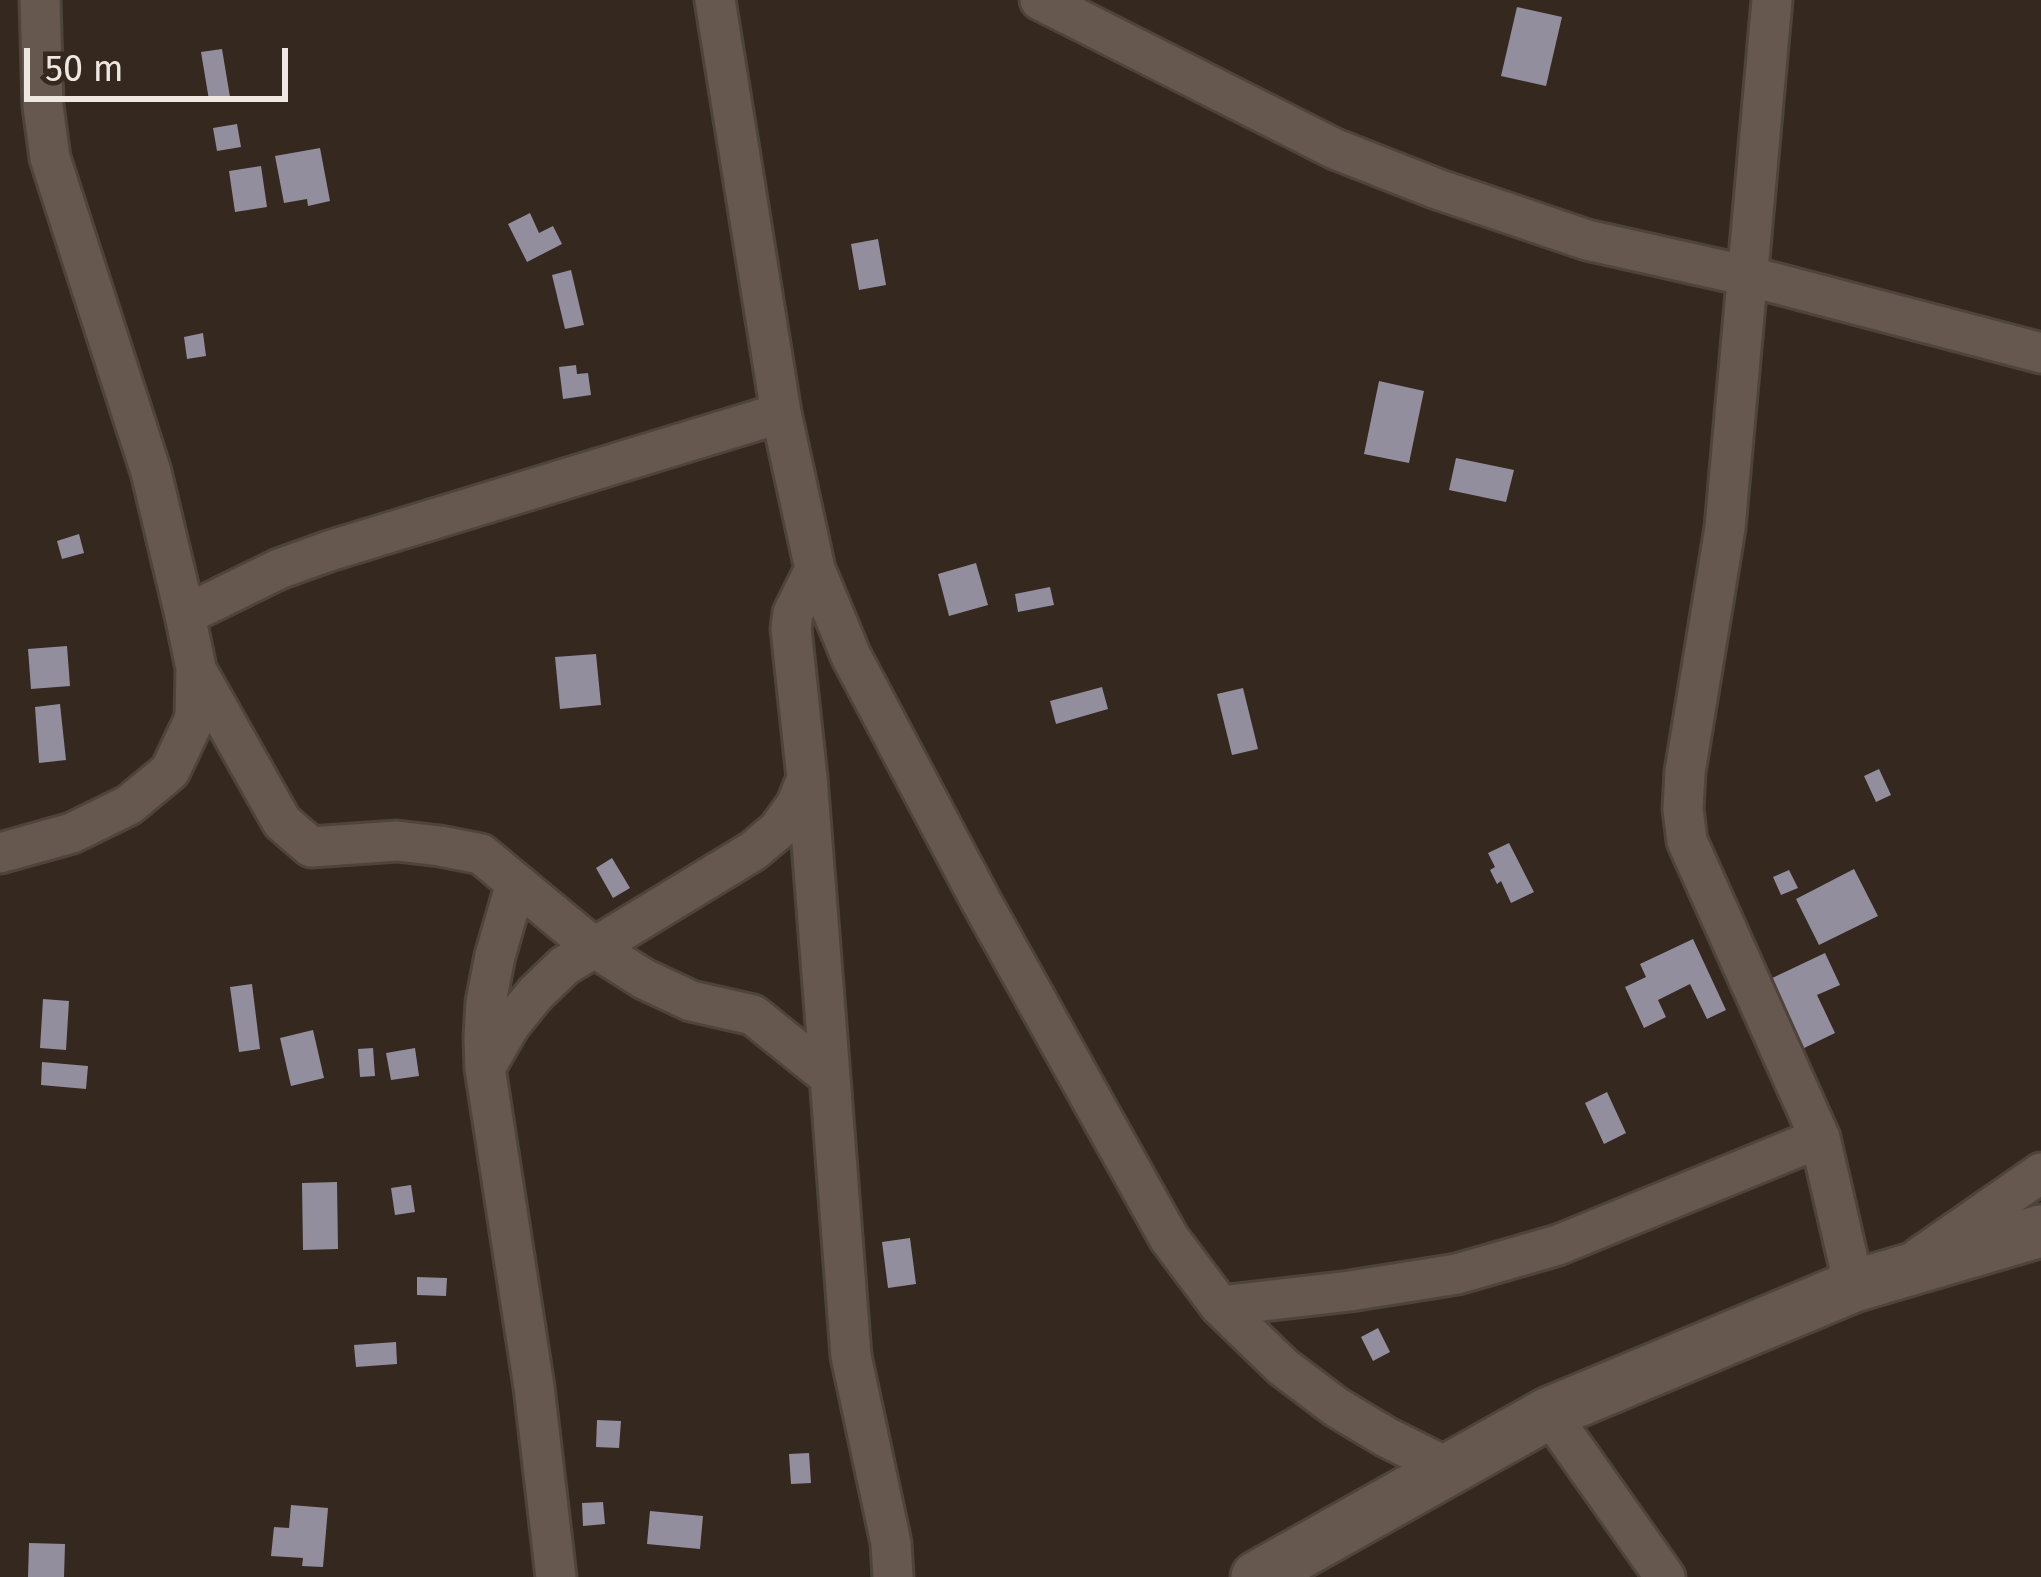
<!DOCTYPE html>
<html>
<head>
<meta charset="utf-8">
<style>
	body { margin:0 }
	#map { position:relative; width:2041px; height:1577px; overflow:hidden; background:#34281f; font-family:"Fira Sans",sans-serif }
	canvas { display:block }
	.scale { position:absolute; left:24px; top:48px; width:264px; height:54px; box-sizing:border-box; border:6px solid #efe7e1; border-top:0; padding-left:15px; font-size:36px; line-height:42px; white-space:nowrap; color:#efe7e1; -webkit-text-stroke:9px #34281f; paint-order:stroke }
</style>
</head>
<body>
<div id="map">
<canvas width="2041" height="1577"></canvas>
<div class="scale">50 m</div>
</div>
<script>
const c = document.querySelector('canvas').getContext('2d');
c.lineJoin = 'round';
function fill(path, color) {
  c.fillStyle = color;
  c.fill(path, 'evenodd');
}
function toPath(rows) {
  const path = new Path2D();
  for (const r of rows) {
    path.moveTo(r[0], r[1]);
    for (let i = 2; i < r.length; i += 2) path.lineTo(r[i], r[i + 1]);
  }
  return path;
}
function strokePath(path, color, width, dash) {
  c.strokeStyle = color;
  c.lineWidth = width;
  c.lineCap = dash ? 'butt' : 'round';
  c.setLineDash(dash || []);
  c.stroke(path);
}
const building = toPath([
	[1517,7,1562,17,1546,86,1501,76],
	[222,49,230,97,209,100,201,52],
	[237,124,241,147,217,151,213,128],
	[320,148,330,201,308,206,307,199,284,203,275,156],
	[261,166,267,207,235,212,229,171],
	[530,213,539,233,553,226,562,244,527,262,508,224],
	[878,239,886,285,859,290,851,244],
	[571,270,584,325,565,329,552,275],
	[203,333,206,356,187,359,184,337],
	[576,365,577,374,588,373,591,395,563,399,559,367],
	[1379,381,1424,391,1409,463,1364,454],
	[1456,458,1514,470,1506,502,1449,490],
	[79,534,84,553,62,559,57,541],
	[976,563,988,605,949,616,938,574],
	[1050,587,1054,605,1018,612,1015,594],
	[67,646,70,686,31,689,28,649],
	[596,654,601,705,560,709,555,657],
	[1102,687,1108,709,1056,724,1050,701],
	[1243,688,1258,749,1232,755,1217,694],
	[60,704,66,760,39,763,35,707],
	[1879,769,1891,795,1876,802,1864,776],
	[1509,843,1534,892,1511,903,1501,881,1497,884,1490,870,1495,867,1488,853],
	[612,858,630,888,613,898,596,868],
	[1854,869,1878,916,1819,945,1796,899],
	[1789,870,1798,888,1781,895,1773,877],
	[1693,939,1726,1010,1707,1019,1690,984,1658,1000,1666,1017,1644,1028,1625,987,1646,977,1640,964],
	[1825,953,1840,985,1817,995,1835,1033,1800,1050,1768,980],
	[252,984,260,1049,239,1052,230,987],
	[43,999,69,1001,66,1050,40,1048],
	[313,1030,324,1078,291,1086,280,1038],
	[373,1048,375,1076,360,1077,358,1049],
	[415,1048,419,1076,391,1080,386,1053],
	[42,1062,88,1066,86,1089,41,1085],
	[1607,1092,1626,1133,1604,1144,1585,1103],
	[337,1182,338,1249,303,1250,302,1183],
	[411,1185,415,1212,395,1215,391,1188],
	[910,1238,916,1284,888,1288,882,1242],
	[417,1277,447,1278,446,1296,417,1295],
	[1378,1328,1390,1352,1373,1361,1361,1337],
	[396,1342,397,1364,356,1367,354,1345],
	[597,1420,621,1421,619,1448,596,1447],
	[809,1453,811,1483,791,1484,789,1454],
	[603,1502,605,1524,583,1526,582,1503],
	[291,1505,328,1508,323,1567,302,1566,303,1558,271,1556,274,1527,289,1528],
	[650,1511,703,1516,700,1549,647,1544],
	[29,1543,65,1544,64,1577,28,1577]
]);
const minor = toPath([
	[40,0,43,106,50,158,151,472,185,615],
	[715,0,781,413,815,569,851,656,982,903,1169,1238,1220,1306,1283,1367,1336,1407,1386,1437,1448,1468],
	[1040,0,1335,149,1437,189,1587,240,1748,276,2041,353],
	[1772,0,1725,528,1685,772,1683,809,1687,841,1820,1138,1854,1286],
	[198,673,282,822,311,847,397,841,440,846,481,854,516,883],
	[0,853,72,833,129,805,170,771,195,718,196,668,185,615,279,569,329,551,781,413],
	[485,1068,510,1025,535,994,564,966,753,851,778,830,796,805,807,778],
	[830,1077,851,1356,891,1543,893,1577],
	[1920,1257,2041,1173],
	[1220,1306,1350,1291,1457,1274,1558,1245,1820,1138],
	[1549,1413,1665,1577],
	[556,1577,534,1387,485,1068,484,1037,486,1002,495,956,516,883,592,946,644,979,691,1001,753,1015,830,1077,807,778,791,629,793,613,815,569]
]);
const tertiary = toPath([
	[1257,1577,1549,1413,1854,1286,2041,1231]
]);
fill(building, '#938e9e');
strokePath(minor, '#4e443c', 45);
strokePath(tertiary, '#4e443c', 57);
strokePath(minor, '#66584e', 39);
strokePath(tertiary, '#66584e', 51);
</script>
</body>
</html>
